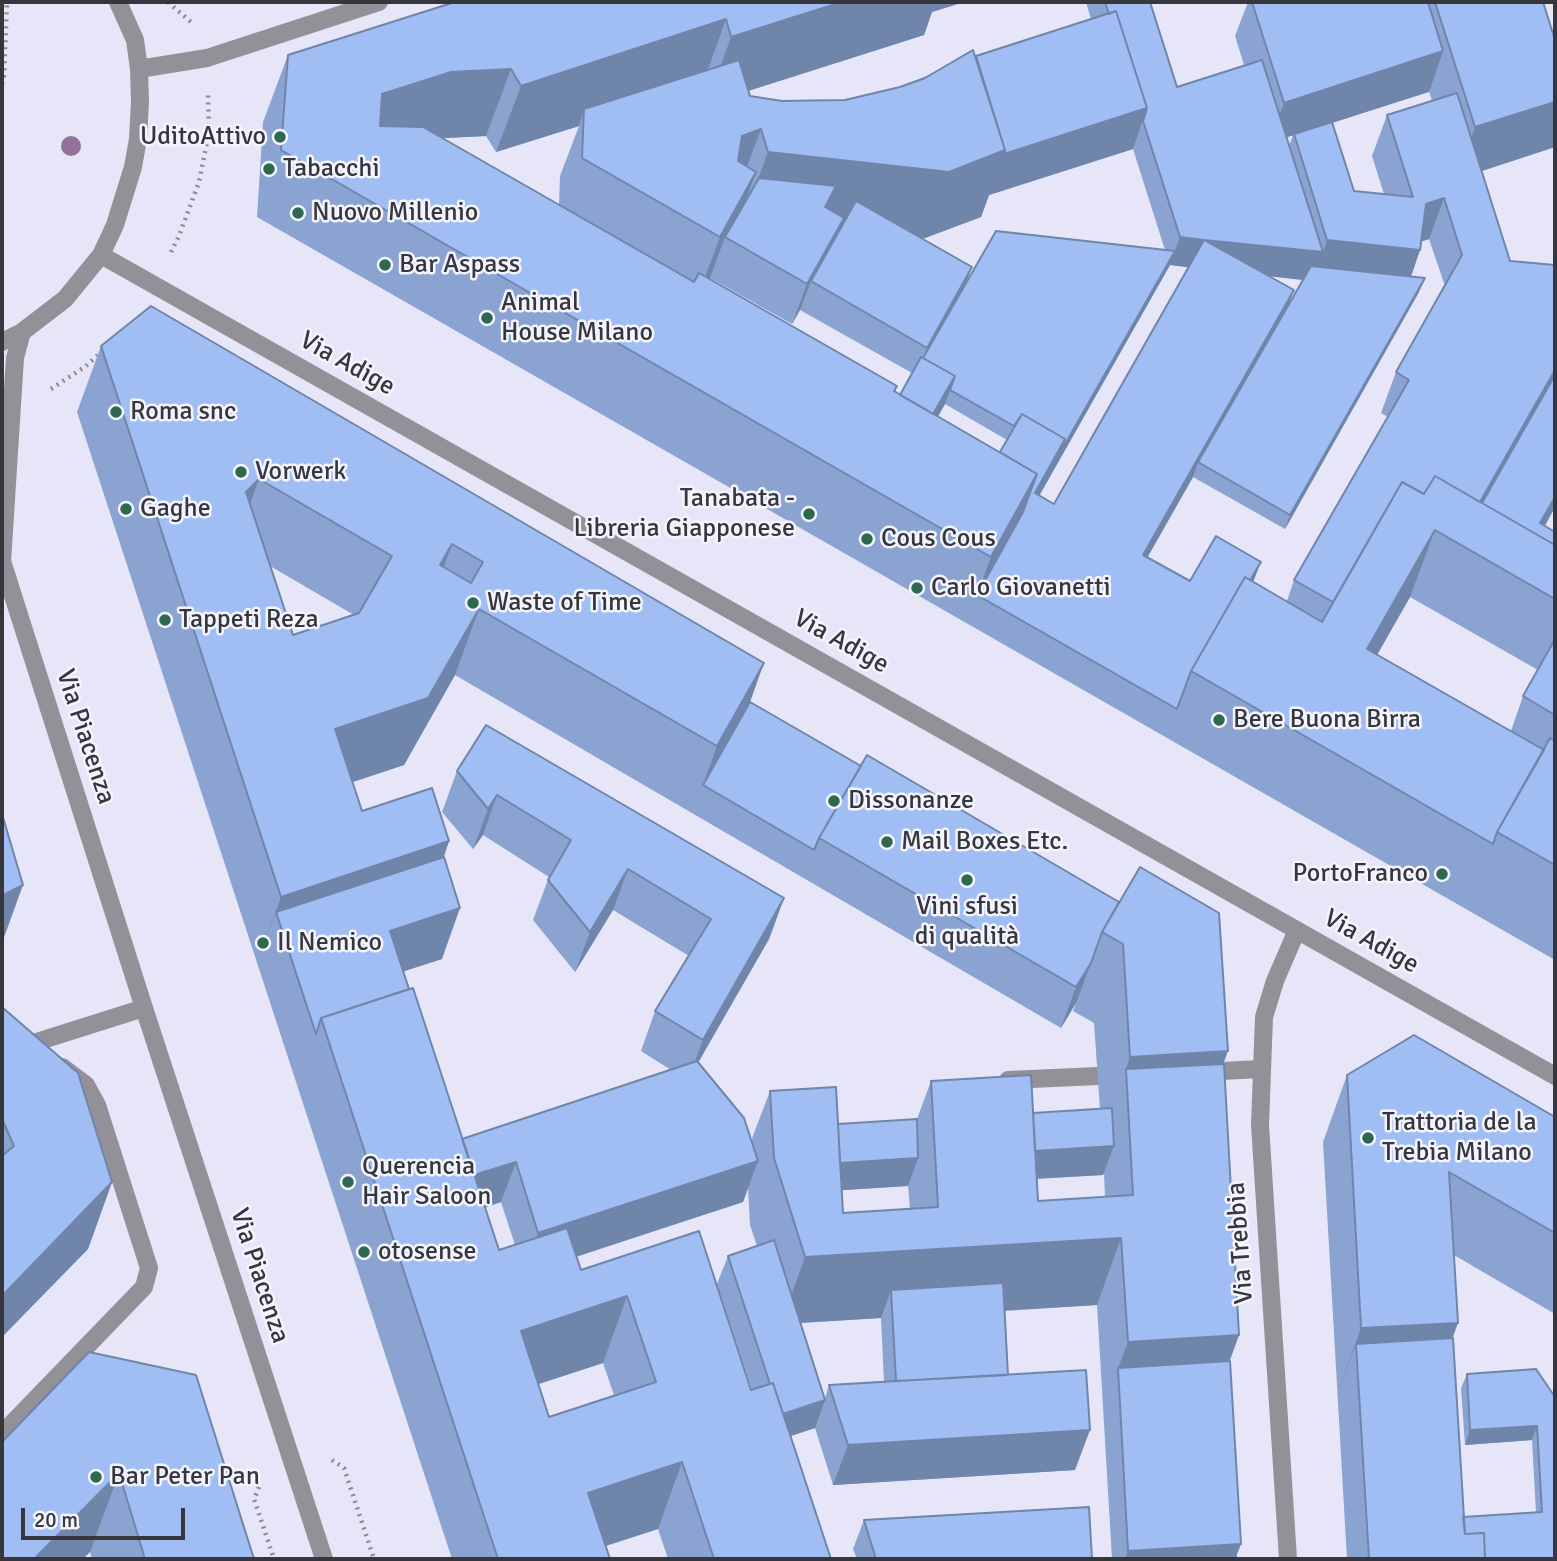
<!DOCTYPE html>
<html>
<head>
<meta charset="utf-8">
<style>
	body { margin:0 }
	#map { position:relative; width:1557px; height:1561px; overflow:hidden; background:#e6e6f8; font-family:Signika,sans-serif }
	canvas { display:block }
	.frame { position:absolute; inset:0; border:4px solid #36363d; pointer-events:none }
	.scale { position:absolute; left:21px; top:1508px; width:164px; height:32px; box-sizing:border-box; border:4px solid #36363d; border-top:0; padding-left:9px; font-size:21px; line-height:24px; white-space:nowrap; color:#36363d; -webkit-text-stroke:5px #f4f4ff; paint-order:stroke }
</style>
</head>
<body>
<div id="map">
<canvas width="1557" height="1561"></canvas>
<div class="frame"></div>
<div class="scale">20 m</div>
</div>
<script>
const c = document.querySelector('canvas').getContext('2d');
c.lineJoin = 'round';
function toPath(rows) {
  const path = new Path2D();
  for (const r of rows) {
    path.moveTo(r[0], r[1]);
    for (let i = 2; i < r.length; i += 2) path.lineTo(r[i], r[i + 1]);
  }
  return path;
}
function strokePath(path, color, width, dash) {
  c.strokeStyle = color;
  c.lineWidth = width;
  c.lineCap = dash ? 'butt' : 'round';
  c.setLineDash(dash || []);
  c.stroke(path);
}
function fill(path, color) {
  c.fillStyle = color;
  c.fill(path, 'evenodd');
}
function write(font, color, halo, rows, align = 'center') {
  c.font = font + ' Signika,sans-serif';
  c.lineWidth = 5;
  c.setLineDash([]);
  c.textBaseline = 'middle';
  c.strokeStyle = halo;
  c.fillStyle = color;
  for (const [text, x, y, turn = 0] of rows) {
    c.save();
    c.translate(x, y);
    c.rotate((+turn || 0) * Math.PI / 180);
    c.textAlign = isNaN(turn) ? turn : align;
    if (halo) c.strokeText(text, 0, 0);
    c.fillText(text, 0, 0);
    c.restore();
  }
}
const path = toPath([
	[168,2,191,22],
	[2,84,4,76,7,2],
	[171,252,179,236,199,182,209,132,208,95],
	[51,389,86,366,100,353],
	[332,1460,344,1468,374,1559],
	[259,1487,254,1499,274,1559]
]);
const minor = toPath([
	[139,69,207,58,379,2],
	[101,255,1555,1076],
	[2,342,22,332,65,299,101,255,115,225,133,167,138,139,140,102,139,69,135,40,118,2],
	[2,561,144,1008,324,1559],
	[2,562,15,358,22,332],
	[30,1044,144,1008],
	[1202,1072,1261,1069],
	[1008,1080,1098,1076],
	[2,1434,144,1287,149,1268,97,1105,86,1085,62,1067],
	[1288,1559,1260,1125,1264,1017,1275,981,1297,930]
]);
const trees = [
	[71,146]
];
const wall = toPath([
	[455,2,964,2,932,12,924,35,748,91,750,96,782,101,845,100,900,87,976,56,1091,19,1086,2,1150,2,1177,87,1244,65,1235,36,1248,2,1543,2,1555,147,1482,171,1555,507,1545,526,1555,532,1555,960,257,217,263,122,288,55],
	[1429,91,1432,101,1387,115,1372,156,1384,194,1354,191,1332,123],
	[579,126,560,176,559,205,442,138,486,136,496,152],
	[1293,135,1289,146,1286,137],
	[1133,149,1165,250,968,280,921,238,925,238,981,217,989,195],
	[1429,239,1445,286,1396,372,1381,413,1388,417,1294,580,1287,601,1253,582,1190,581,1147,557,1193,477,1285,529,1419,292,1411,276,1420,250,1422,241],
	[1170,265,1188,267,1054,504,1039,495],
	[1268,276,1302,280,1289,304],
	[710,278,792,324,800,310,912,373,900,395,895,392,897,386,709,279],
	[945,404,1007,440,1000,452,938,416],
	[1410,597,1538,670,1523,696,1511,731,1377,654],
	[101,346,750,702,861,766,1119,902,1224,1064,1230,1361,1241,1544,1236,1556,1236,1559,1112,1559,1097,1305,1005,1311,1008,1375,1075,1470,833,1485,815,1428,791,1436,831,1559,668,1559,658,1529,606,1546,610,1559,452,1559,77,412],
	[270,566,354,615,293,635],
	[455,675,1061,1028,1076,1003,1073,1011,1094,1023,1100,1109,1033,1113,931,1081,917,1119,838,1124,770,1091,751,1141,698,1063,769,939,784,898,457,771,442,812,473,849,483,835,549,877,533,920,575,972,613,910,689,956,655,1011,641,1051,671,1070,462,1139,403,971,442,959,444,857,449,841,362,811,352,782,404,765],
	[1104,1174,1105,1197,1038,1201,1037,1179,1103,1175],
	[908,1185,910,1209,843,1213,842,1190,908,1186],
	[748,1188,750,1225,757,1246,728,1256,717,1284,752,1390,751,1390,699,1231,581,1270,576,1256,743,1202],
	[501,1202,515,1245,499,1250,485,1208],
	[881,1318,884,1382,829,1385,825,1398,801,1323],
	[603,1363,614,1395,549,1417,538,1384],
	[2,1007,112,1182,88,1249,2,1337],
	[1347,1075,1555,1117,1555,1314,1454,1255,1453,1338,1463,1517,1536,1513,1532,1440,1465,1445,1461,1388,1467,1374,1555,1397,1555,1559,1347,1559,1323,1142],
	[89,1352,254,1559,92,1559,90,1552],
	[864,1520,1092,1559,857,1559,853,1549]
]);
const shadedWall = toPath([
	[842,2,964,2,932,12,924,35,707,104,731,37],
	[726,19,702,86,584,109,579,126,496,152,521,86],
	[1443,51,1429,92,1269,143,1284,103],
	[511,69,486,136,427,139,358,161,382,94,451,72],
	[1555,102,1555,147,1457,179,1475,127],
	[1147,108,1133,149,989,195,981,217,925,238,840,229,811,281,800,310,792,324,807,284,744,218,768,152,1005,150],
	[761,129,736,196,717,203,742,136],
	[756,172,731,240,725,237,710,278,695,304,720,237],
	[1444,198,1429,239,1411,245,1426,204],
	[1180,237,1204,240,1194,268,1170,265,1025,521,1035,493,1065,439,1175,251],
	[1204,240,1323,252,1327,240,1420,250,1406,291,1194,268],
	[972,267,962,295,918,371,927,348],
	[1425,278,1419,292,1285,529,1290,515],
	[1294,290,1283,319,1198,462,1193,477,1133,583,1143,555],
	[1555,370,1555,384,1467,540,1467,525],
	[955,376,945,404,904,477,914,449],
	[1037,474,1013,540,977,595,967,623,991,557],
	[259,479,235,545,246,492],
	[1555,497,1555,507,1530,551,1540,523],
	[1435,530,1410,597,1343,715,1367,649],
	[452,544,428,610,440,565],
	[1261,562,1250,590,1197,674],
	[479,609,455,675,404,765,311,796,335,729],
	[764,663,740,730,703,785,717,746],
	[497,795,483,835,473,849,488,809],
	[449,841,425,908,276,912,257,963,281,897],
	[628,869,613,910,575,972,590,932],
	[23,885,2,943,2,898,3,895],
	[784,898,769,939,688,1080,703,1040],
	[460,908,442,959,371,982,390,931],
	[1091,963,1076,1003,1061,1028,1076,987],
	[1228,1051,1199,1130,1126,1069,1130,1057],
	[1114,1146,1103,1175,1009,1180,1019,1152],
	[918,1158,908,1186,814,1192,824,1164],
	[758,1161,743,1202,524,1274,538,1233],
	[516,1162,501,1202,443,1221,458,1180],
	[112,1182,88,1249,2,1337,2,1296],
	[1121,1238,1097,1305,892,1317,891,1290,881,1318,781,1324,805,1257],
	[627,1296,603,1363,496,1398,521,1331],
	[1458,1323,1434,1389,1356,1344,1337,1395,1361,1328],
	[1239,1335,1215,1402,1118,1368,1128,1342],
	[825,1400,815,1428,769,1443,780,1415],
	[1537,1426,1532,1440,1465,1445,1470,1430],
	[1090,1430,1075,1470,833,1485,848,1445],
	[682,1462,658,1529,564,1559,588,1493],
	[119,1473,90,1552,83,1559,34,1559],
	[1241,1544,1235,1559,1125,1559,1128,1551]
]);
const building = toPath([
	[455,2,842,2,731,37,726,19,521,86,511,69,451,72,382,94,380,126,423,127,694,282,699,273,897,386,894,391,1037,474,991,557,281,150,288,55,455,2],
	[1105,2,1150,2,1177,87,1262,60,1323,252,1204,240,1294,290,1143,555,1190,581,1216,536,1261,562,1250,580,1245,577,1191,671,1177,709,977,595,1023,512,1037,474,1000,452,1022,414,1065,439,1035,493,1054,504,1204,240,1180,237,1143,121,1147,108,1116,11,1109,14,1105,2],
	[1252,2,1428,2,1443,51,1284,103,1252,2],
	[1435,2,1543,2,1555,40,1555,102,1475,127,1435,2],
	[1116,11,1147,108,1004,154,1005,150,976,56,1116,11],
	[973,50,1005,150,949,172,768,152,761,129,742,136,738,161,756,172,720,237,582,158,584,109,739,60,750,96,782,101,845,100,900,87,925,78,973,50],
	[1457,93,1510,261,1555,265,1555,370,1480,502,1435,476,1424,494,1402,482,1333,602,1294,580,1409,380,1396,372,1462,255,1444,198,1426,204,1420,250,1327,240,1294,134,1332,122,1354,191,1413,197,1387,115,1457,93],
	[759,178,836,186,825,207,844,218,807,284,725,237,759,178],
	[856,201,972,267,927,348,811,281,856,201],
	[996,231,1175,251,1060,453,1065,439,1022,414,1014,426,950,390,955,376,923,358,996,231],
	[1311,266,1425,278,1290,515,1198,462,1311,266],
	[151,306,764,663,717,746,479,609,428,698,335,729,362,811,432,788,449,841,281,897,101,346,151,306],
	[259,479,392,556,359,613,293,635,246,492,259,479],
	[452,544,483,562,471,583,440,565,452,544],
	[921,357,955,376,933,414,900,395,921,357],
	[1555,375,1555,497,1540,523,1555,532,1555,545,1482,503,1555,375],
	[1435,476,1555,545,1555,599,1435,530,1367,649,1544,750,1497,832,1493,844,1191,671,1245,577,1322,622,1402,482,1424,494,1435,476],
	[1555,639,1555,715,1523,696,1555,639],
	[750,702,861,766,819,838,814,850,703,785,750,702],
	[486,725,784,898,703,1040,655,1011,711,919,628,869,590,932,548,880,571,840,497,795,488,809,457,771,486,725],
	[1550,738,1555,741,1555,865,1497,832,1550,738],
	[867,755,1119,902,1102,932,1091,963,1076,987,819,838,867,755],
	[2,814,23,885,3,895,2,894,2,814],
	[444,857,460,908,390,931,409,989,321,1018,316,1034,276,912,444,857],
	[1140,867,1219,913,1228,1051,1130,1057,1123,944,1102,932,1140,867],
	[413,988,499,1250,567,1228,581,1270,699,1231,751,1390,773,1383,831,1559,714,1559,682,1462,588,1493,610,1559,498,1559,321,1018,413,988],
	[627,1296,656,1382,549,1417,521,1331,627,1296],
	[2,1007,78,1073,112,1182,2,1296,2,1156,14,1146,2,1119,2,1007],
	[1414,1035,1555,1117,1555,1233,1449,1172,1458,1323,1361,1328,1347,1075,1414,1035],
	[697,1061,744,1118,758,1161,538,1233,516,1162,474,1175,462,1139,697,1061],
	[1224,1064,1239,1335,1128,1342,1121,1238,805,1257,774,1158,770,1091,836,1087,843,1213,938,1207,931,1081,1031,1075,1038,1201,1133,1195,1126,1069,1224,1064],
	[1112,1108,1114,1146,1035,1151,1033,1113,1112,1108],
	[917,1119,918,1158,840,1163,838,1124,917,1119],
	[774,1240,825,1400,783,1414,773,1383,770,1384,728,1256,774,1240],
	[1003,1283,1008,1375,896,1381,891,1290,1003,1283],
	[1453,1338,1465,1534,1484,1533,1485,1559,1369,1559,1356,1344,1453,1338],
	[89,1352,196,1375,254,1559,145,1559,119,1473,34,1559,2,1559,2,1442,89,1352],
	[1230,1361,1241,1544,1128,1551,1118,1368,1230,1361],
	[1536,1369,1555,1397,1555,1559,1485,1559,1484,1533,1465,1534,1463,1517,1542,1512,1537,1426,1470,1430,1467,1374,1536,1369],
	[1086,1370,1090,1430,848,1445,829,1385,1086,1370],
	[1089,1507,1092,1559,876,1559,864,1520,1089,1507],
	[1236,1556,1236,1559,1188,1559,1236,1556]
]);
const markers = [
	[280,137,7,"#2f6851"],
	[269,169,7,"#2f6851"],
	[298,213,7,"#2f6851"],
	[385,265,7,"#2f6851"],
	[487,318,7,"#2f6851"],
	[116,412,7,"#2f6851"],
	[241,472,7,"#2f6851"],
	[126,509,7,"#2f6851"],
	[809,514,7,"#2f6851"],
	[867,539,7,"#2f6851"],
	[917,588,7,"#2f6851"],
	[473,603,7,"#2f6851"],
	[165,620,7,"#2f6851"],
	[1219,720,7,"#2f6851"],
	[834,801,7,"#2f6851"],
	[887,842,7,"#2f6851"],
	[1442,874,7,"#2f6851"],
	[967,880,7,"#2f6851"],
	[263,943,7,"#2f6851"],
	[1368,1138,7,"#2f6851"],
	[348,1182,7,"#2f6851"],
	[364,1252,7,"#2f6851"],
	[96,1477,7,"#2f6851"]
];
const poiNames = [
	["UditoAttivo",266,137,"right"],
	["Tabacchi",283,169],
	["Nuovo Millenio",312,213],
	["Bar Aspass",399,265],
	["Animal",501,303],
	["House Milano",501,333],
	["Roma snc",130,412],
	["Vorwerk",255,472],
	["Tanabata -",795,499,"right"],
	["Libreria Giapponese",795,529,"right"],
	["Gaghe",140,509],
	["Cous Cous",881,539],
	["Carlo Giovanetti",931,588],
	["Waste of Time",487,603],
	["Tappeti Reza",179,620],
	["Bere Buona Birra",1233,720],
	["Dissonanze",848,801],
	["Mail Boxes Etc.",901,842],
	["PortoFranco",1428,874,"right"],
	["Vini sfusi",967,907,"center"],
	["di qualità",967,937,"center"],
	["Il Nemico",277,943],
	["Trattoria de la",1382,1123],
	["Trebia Milano",1382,1153],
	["Querencia",362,1167],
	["Hair Saloon",362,1197],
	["otosense",378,1252],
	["Bar Peter Pan",110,1477]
];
const streetNames = [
	["Via Adige",347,364,29],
	["Via Adige",841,642,29],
	["Via Piacenza",85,737,72],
	["Via Adige",1371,942,29],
	["Via Trebbia",1241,1243,-94],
	["Via Piacenza",259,1276,72]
];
strokePath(path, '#898995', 4.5, [2, 5]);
strokePath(minor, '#949097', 18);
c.fillStyle = '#947197';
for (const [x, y] of trees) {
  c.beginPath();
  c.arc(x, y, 10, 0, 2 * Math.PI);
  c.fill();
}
fill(wall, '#8aa3d1');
fill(shadedWall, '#7085aa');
fill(building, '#a0bef3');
strokePath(building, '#7085aa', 2);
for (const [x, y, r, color] of markers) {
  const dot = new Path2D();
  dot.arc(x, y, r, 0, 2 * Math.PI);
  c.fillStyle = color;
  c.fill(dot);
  strokePath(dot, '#f4f4ff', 2.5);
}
write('26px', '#36363d', '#f4f4ff', poiNames, 'left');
write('26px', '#36363d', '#f4f4ff', streetNames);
</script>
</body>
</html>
